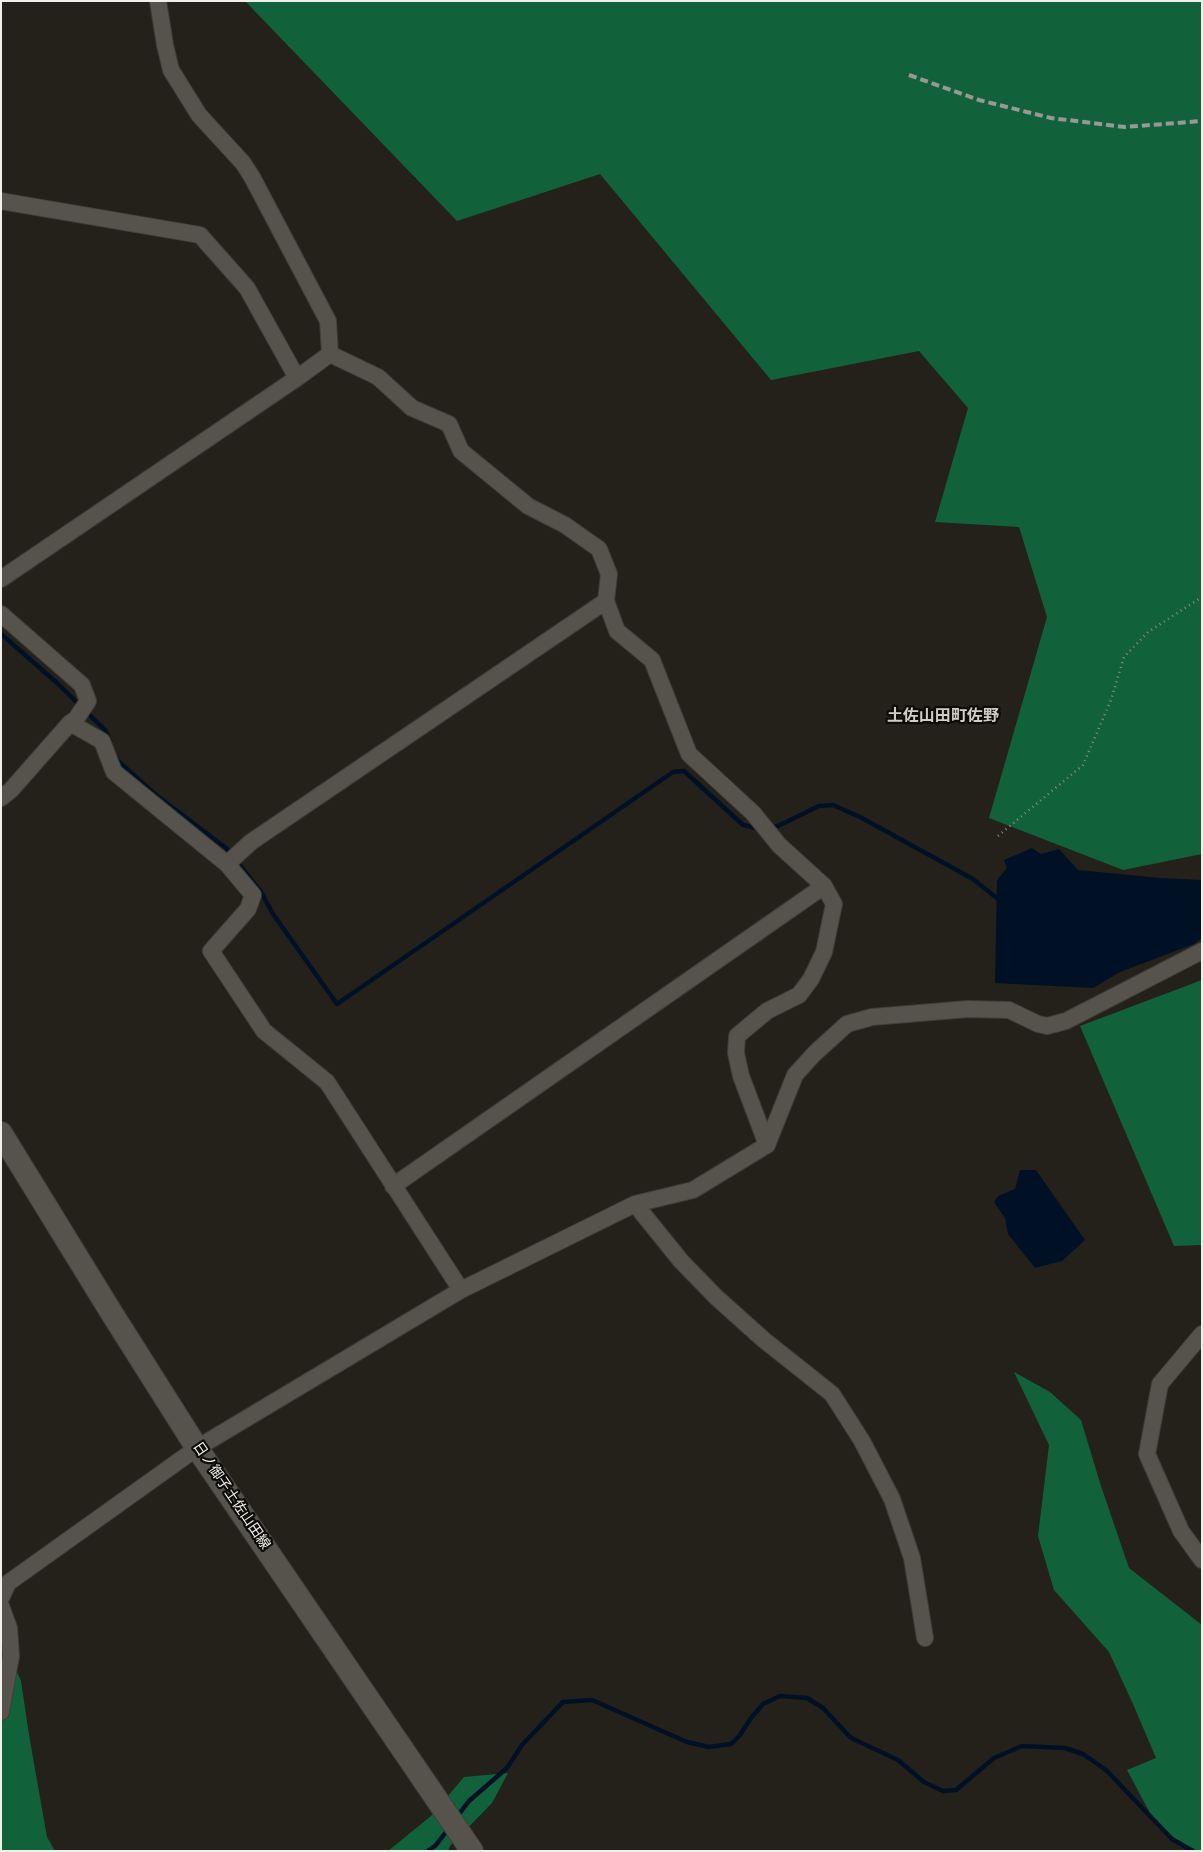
<!DOCTYPE html>
<html>
<head>
<meta charset="utf-8">
<style>
	body { margin:0 }
	#map { position:relative; width:1203px; height:1852px; overflow:hidden; background:#24211b; font-family:"Roboto Condensed",sans-serif }
	canvas { display:block }
	.frame { position:absolute; inset:0; border:2px solid #f0efea; pointer-events:none }
</style>
</head>
<body>
<div id="map">
<canvas width="1203" height="1852"></canvas>
<div class="frame"></div>
</div>
<script>
const c = document.querySelector('canvas').getContext('2d');
c.lineJoin = 'round';
function fill(path, color) {
  c.fillStyle = color;
  c.fill(path, 'evenodd');
}
function toPath(rows) {
  const path = new Path2D();
  for (const r of rows) {
    path.moveTo(r[0], r[1]);
    for (let i = 2; i < r.length; i += 2) path.lineTo(r[i], r[i + 1]);
  }
  return path;
}
function strokePath(path, color, width, dash) {
  c.strokeStyle = color;
  c.lineWidth = width;
  c.lineCap = dash ? 'butt' : 'round';
  c.setLineDash(dash || []);
  c.stroke(path);
}
function write(font, color, halo, rows, align = 'center') {
  c.font = font + ' "Roboto Condensed","Noto Sans JP",sans-serif';
  c.lineWidth = 4.5;
  c.setLineDash([]);
  c.textBaseline = 'middle';
  c.strokeStyle = halo;
  c.fillStyle = color;
  for (const [text, x, y, turn = 0] of rows) {
    c.save();
    c.translate(x, y);
    c.rotate((+turn || 0) * Math.PI / 180);
    c.textAlign = isNaN(turn) ? turn : align;
    if (halo) c.strokeText(text, 0, 0);
    c.fillText(text, 0, 0);
    c.restore();
  }
}
const forest = toPath([
	[245,1,1202,1,1202,854,1123,870,989,818,1047,617,1019,527,935,522,968,408,919,351,771,380,600,174,457,221],
	[1202,980,1202,1245,1174,1246,1080,1026],
	[1014,1372,1050,1392,1081,1420,1101,1486,1129,1568,1202,1625,1202,1851,1194,1851,1158,1828,1127,1770,1156,1758,1133,1704,1109,1652,1054,1590,1038,1536,1049,1445],
	[1,1644,5,1645,21,1681,29,1735,47,1837,55,1851,1,1851],
	[508,1773,492,1803,450,1846,448,1851,388,1851,431,1816,464,1777]
]);
const water = toPath([
	[1032,848,1041,854,1059,849,1078,870,1159,878,1202,880,1202,938,1194,944,1120,972,1093,988,995,983,997,880,1007,868,1004,860],
	[1020,1170,1036,1170,1085,1240,1062,1261,1035,1268,1008,1234,1005,1218,994,1202,998,1196,1015,1189]
]);
const stream = toPath([
	[1,634,57,683,105,730,110,741],
	[116,757,118,761,156,795,226,848,261,892,273,914,337,1004,673,772,684,771,743,825,760,829],
	[770,827,778,826,819,806,833,805,860,817,973,879,998,899,1002,900],
	[456,1818,469,1801,507,1768,522,1745,563,1702,592,1700,687,1742,709,1747,731,1744,740,1735,751,1718,763,1704,780,1696,807,1698,823,1708,851,1738,898,1760,924,1782,943,1791,956,1790,994,1758,1022,1746,1065,1748,1083,1754,1106,1770,1172,1839,1193,1851],
	[428,1851,436,1845,449,1828]
]);
const path = toPath([
	[998,836,1083,765,1111,700,1124,657,1148,632,1202,597]
]);
const minor = toPath([
	[158,1,165,45,171,70,199,115,243,163,252,177,328,321,330,354],
	[1,201,200,235,247,288,297,378],
	[330,354,378,377,412,408,449,424,461,451,528,506,565,525,599,549,609,574,606,601,617,631,652,660,689,754,753,813,779,845,824,886,834,904,824,952,811,979,799,995,767,1011,737,1036,736,1053,741,1076,767,1145],
	[1,579,297,378,330,354],
	[1,614,82,685,88,701,76,719,70,723,11,790,1,798],
	[70,723,102,741,114,772,227,864,253,895,248,909,211,951,264,1031,327,1082,461,1290],
	[227,864,251,842,606,601],
	[393,1186,824,886],
	[635,1204,681,1261,716,1297,764,1340,832,1394,862,1441,892,1499,912,1558,925,1638],
	[1202,1334,1160,1384,1147,1454,1181,1531,1202,1560],
	[1,1598,8,1583,197,1448,461,1290,635,1204,693,1190,767,1145,795,1075,814,1054,847,1024,872,1017,968,1009,1009,1010,1038,1024,1047,1026,1066,1021,1202,951],
	[1,1606,9,1628,11,1656,1,1712]
]);
const secondary = toPath([
	[1,1133,111,1312,197,1448,472,1851]
]);
const rail = toPath([
	[909,75,979,100,1051,118,1125,127,1202,121]
]);
const streetNames = [
	["日ノ御子土佐山田線",231,1496,56]
];
const quarterNames = [
	["土佐山田町佐野",943,717]
];
fill(forest, '#11623a');
fill(water, '#001126');
strokePath(stream, '#001126', 4.5);
strokePath(minor, '#3f3d38', 18);
strokePath(secondary, '#3f3d38', 24);
strokePath(path, '#8d8b86', 2.5, [1, 4]);
strokePath(minor, '#56534c', 16);
strokePath(secondary, '#56534c', 22);
strokePath(rail, '#9a9893', 4, [8, 4]);
write('14px', '#f0efea', '#0c0b08', streetNames);
write('bold 16px', '#d0cdc4', '#0c0b08', quarterNames);
</script>
</body>
</html>
